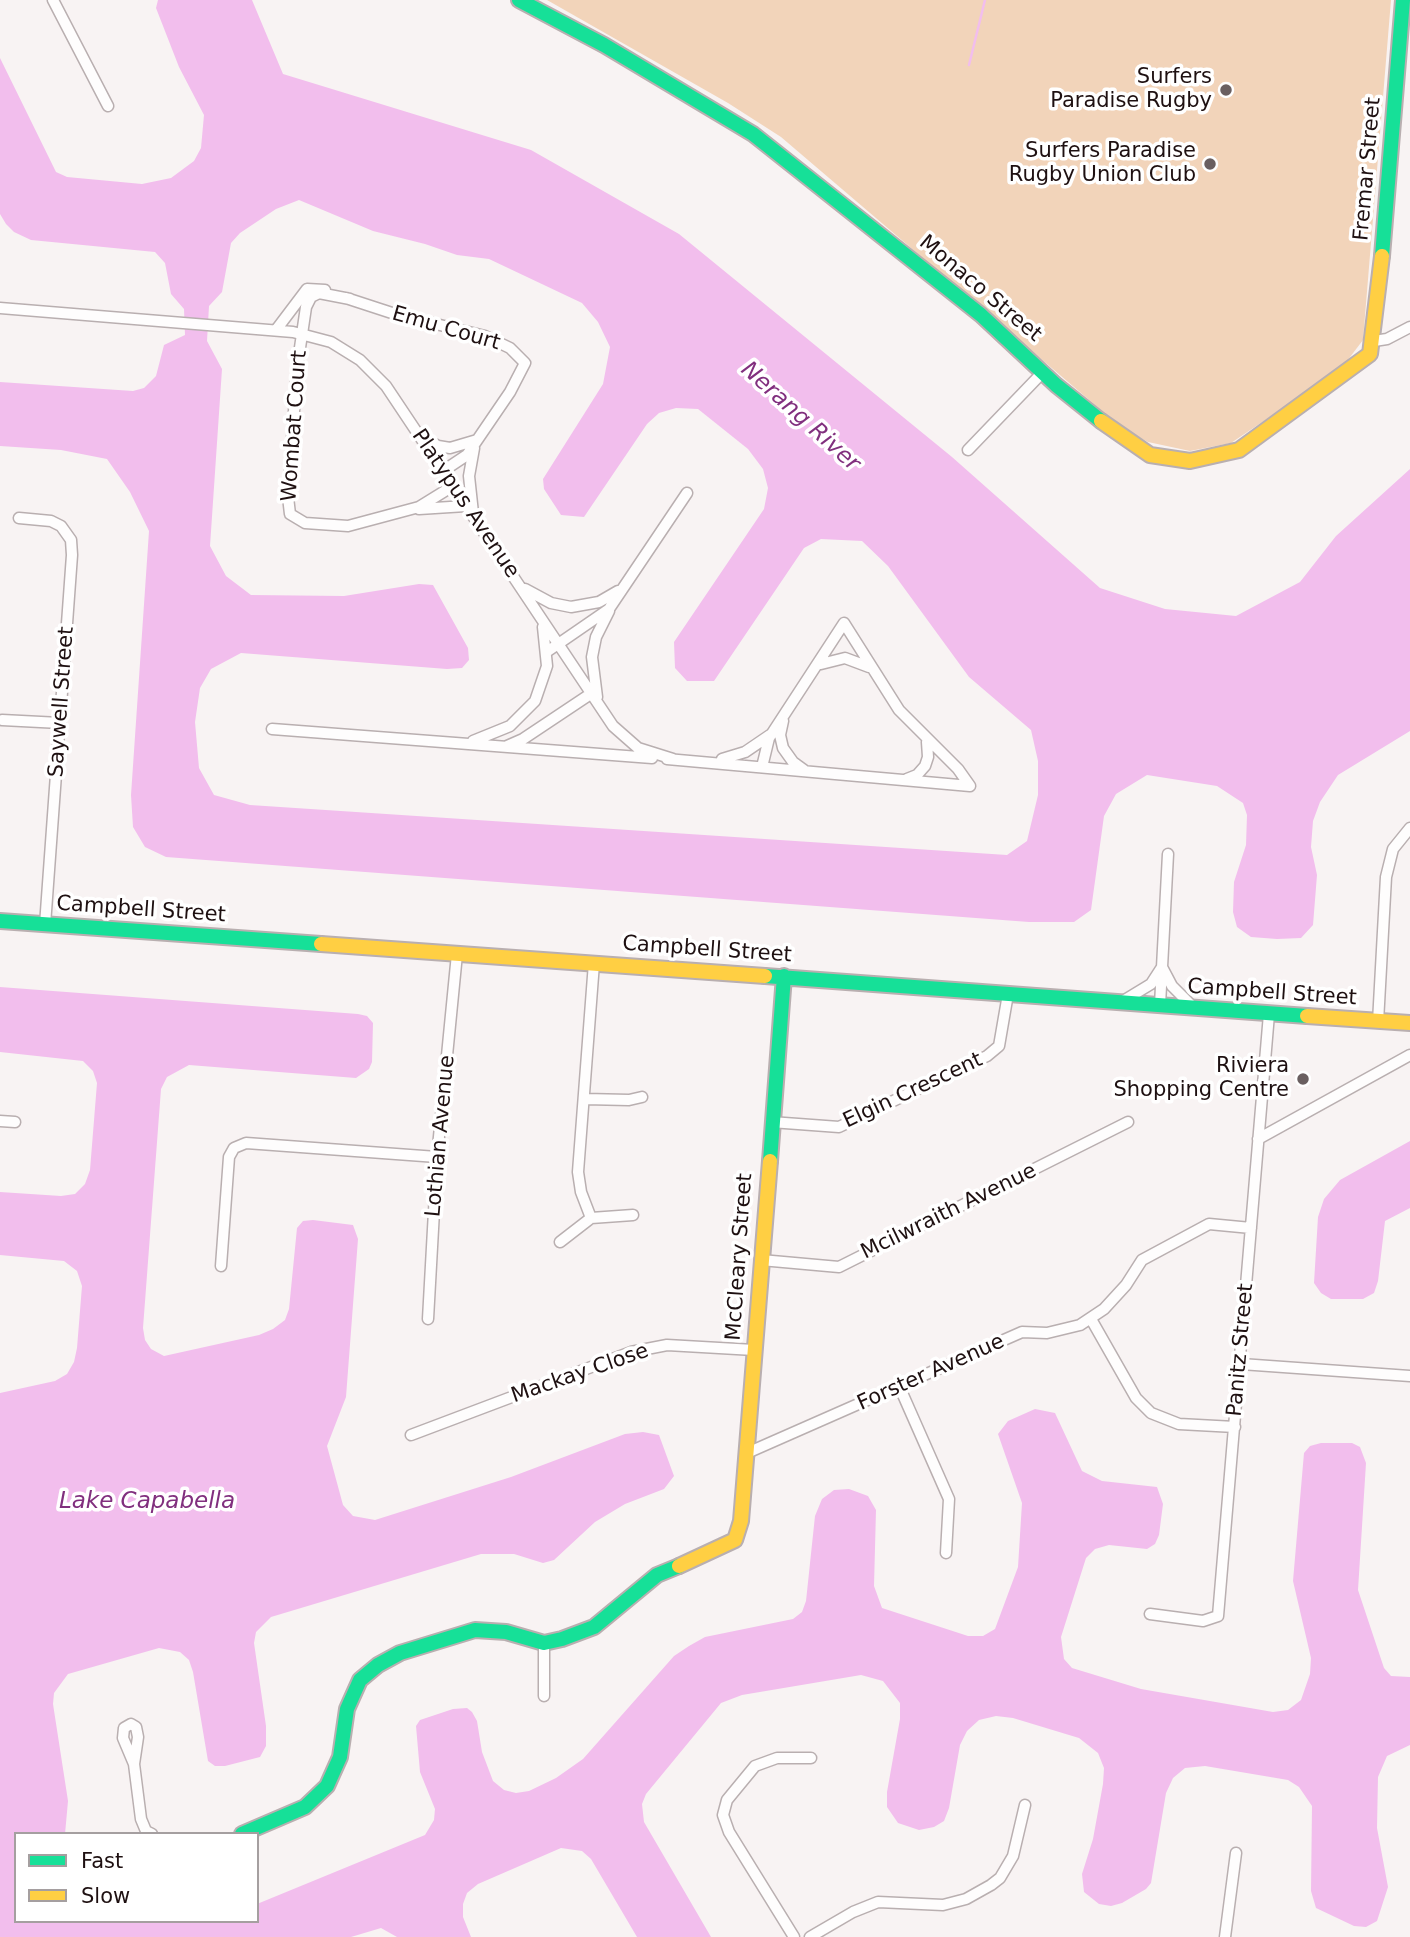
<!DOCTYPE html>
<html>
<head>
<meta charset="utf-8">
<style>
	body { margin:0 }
	#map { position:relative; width:1410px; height:1937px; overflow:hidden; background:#f8f3f3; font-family:"DejaVu Sans",sans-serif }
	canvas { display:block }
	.legend { position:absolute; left:14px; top:1832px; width:245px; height:91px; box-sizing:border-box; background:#fff; border:2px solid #a59fa0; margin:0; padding:9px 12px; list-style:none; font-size:21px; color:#1e1011 }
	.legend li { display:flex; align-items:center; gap:14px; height:35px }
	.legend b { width:35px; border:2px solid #a59fa0 }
</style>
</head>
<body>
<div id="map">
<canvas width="1410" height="1937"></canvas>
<ul class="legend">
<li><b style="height:9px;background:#16e098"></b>Fast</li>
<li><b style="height:9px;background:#ffcf43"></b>Slow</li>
</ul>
</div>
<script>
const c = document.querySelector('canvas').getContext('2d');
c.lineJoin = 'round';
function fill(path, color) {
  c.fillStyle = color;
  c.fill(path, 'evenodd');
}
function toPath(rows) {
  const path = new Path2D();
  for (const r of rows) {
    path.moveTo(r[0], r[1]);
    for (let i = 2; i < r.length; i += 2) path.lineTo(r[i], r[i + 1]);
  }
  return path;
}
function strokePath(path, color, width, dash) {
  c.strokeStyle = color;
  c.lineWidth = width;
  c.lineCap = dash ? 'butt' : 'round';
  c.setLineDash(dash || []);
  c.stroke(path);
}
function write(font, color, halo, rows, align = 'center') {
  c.font = font + ' "DejaVu Sans",sans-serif';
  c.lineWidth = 7;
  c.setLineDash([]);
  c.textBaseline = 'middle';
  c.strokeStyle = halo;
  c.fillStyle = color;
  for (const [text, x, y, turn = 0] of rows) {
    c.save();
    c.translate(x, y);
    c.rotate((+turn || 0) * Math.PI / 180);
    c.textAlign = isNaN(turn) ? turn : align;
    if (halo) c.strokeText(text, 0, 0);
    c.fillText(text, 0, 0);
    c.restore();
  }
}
const green = toPath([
	[547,0,1391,0,1363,340,1341,369,1231,443,1190,451,1148,442,1122,428,781,137,728,103]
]);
const water = toPath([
	[158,0,252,0,283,74,531,150,679,234,952,457,1100,588,1165,609,1236,616,1300,582,1336,536,1410,469,1410,731,1338,775,1320,802,1313,821,1311,847,1317,875,1313,925,1301,938,1277,939,1251,937,1237,927,1233,912,1234,882,1246,845,1247,815,1243,803,1217,786,1147,775,1116,794,1104,816,1091,910,1074,922,1029,922,166,857,145,847,133,827,131,795,149,531,130,492,107,459,61,450,0,446,0,382,133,391,144,388,156,376,164,345,185,335,184,309,171,294,165,263,155,252,31,240,14,232,6,224,0,214,0,58,56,172,67,177,142,184,171,178,194,161,201,148,204,115,179,67,156,8],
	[299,200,373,231,425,244,457,255,489,259,582,303,598,322,610,347,603,384,543,479,544,489,561,515,584,517,647,424,659,413,676,408,698,409,748,449,763,469,768,488,764,509,674,642,675,668,687,681,714,681,804,548,821,539,862,541,888,566,969,677,1031,730,1038,761,1038,795,1027,841,1007,855,250,805,214,795,199,768,195,722,200,688,211,669,241,653,447,669,462,668,469,660,468,648,433,585,419,584,344,596,251,595,226,576,210,546,222,369,207,341,209,306,222,292,231,243,240,233,276,209],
	[0,987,358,1014,367,1016,373,1023,372,1062,369,1069,356,1078,189,1065,167,1077,161,1089,143,1328,145,1340,151,1349,164,1356,259,1335,273,1329,285,1320,289,1309,297,1228,303,1221,313,1220,353,1225,358,1239,346,1397,327,1446,343,1505,353,1516,375,1520,511,1477,625,1434,643,1432,659,1435,674,1476,664,1489,625,1504,595,1522,554,1560,543,1563,514,1554,481,1554,271,1617,256,1632,254,1643,266,1726,266,1746,260,1757,225,1766,215,1766,208,1761,193,1672,189,1660,180,1652,159,1648,68,1674,54,1693,53,1704,68,1801,65,1834,16,1834,16,1921,257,1921,257,1904,425,1835,434,1820,435,1809,420,1772,416,1726,420,1720,453,1709,467,1708,472,1712,477,1721,482,1752,493,1781,504,1790,516,1793,529,1791,556,1778,583,1759,674,1656,689,1646,705,1637,793,1619,802,1612,806,1601,815,1516,822,1499,834,1490,849,1489,868,1496,876,1510,874,1586,882,1608,968,1636,983,1636,995,1629,1018,1567,1022,1503,998,1434,1008,1421,1035,1409,1055,1413,1082,1471,1102,1481,1157,1487,1163,1504,1159,1535,1155,1544,1147,1549,1109,1545,1095,1549,1086,1558,1061,1637,1064,1659,1072,1668,1141,1689,1273,1712,1288,1710,1301,1700,1310,1674,1311,1658,1293,1581,1304,1453,1310,1446,1321,1443,1352,1443,1360,1447,1366,1463,1358,1590,1384,1668,1391,1676,1410,1677,1410,1745,1387,1756,1378,1777,1377,1828,1388,1887,1377,1921,1366,1927,1354,1926,1316,1908,1311,1891,1312,1806,1299,1787,1288,1780,1205,1766,1185,1768,1173,1778,1166,1793,1151,1883,1146,1889,1122,1903,1111,1906,1099,1904,1084,1892,1082,1874,1093,1839,1103,1784,1104,1768,1098,1753,1079,1738,1013,1718,996,1716,979,1720,967,1731,960,1745,949,1808,944,1821,934,1827,919,1830,898,1823,887,1807,887,1792,900,1719,900,1703,883,1681,861,1675,742,1695,721,1703,646,1794,642,1804,644,1822,711,1937,637,1937,591,1859,582,1851,561,1848,478,1884,467,1893,463,1904,463,1917,471,1937,397,1937,381,1928,351,1937,0,1937,0,1393,55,1381,67,1374,74,1362,77,1348,82,1286,77,1271,64,1261,0,1255,0,1192,61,1196,75,1194,85,1184,90,1170,97,1083,93,1071,83,1061,0,1052],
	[1410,1141,1410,1208,1385,1221,1378,1281,1374,1293,1363,1299,1331,1299,1321,1293,1314,1283,1318,1217,1324,1199,1340,1180]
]);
const stream = toPath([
	[969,65,985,0]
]);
const street = toPath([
	[53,0,108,106],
	[346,298,395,314,485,336,510,348,525,363,510,392,467,455,443,471],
	[350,299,319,293,311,297,306,307,297,368,288,497,290,514,305,523,348,526,419,507,453,486],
	[0,308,293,332,331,342,360,360,386,386,613,726,638,748,673,759],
	[276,330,307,289,325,290],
	[1374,341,1387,339,1410,327],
	[423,437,438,446,450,448,477,440],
	[968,450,1043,372],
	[419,509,466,506],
	[473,513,469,476,474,448],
	[19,518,51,521,61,526,71,540,72,555,45,925],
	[525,589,551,603,571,607,599,602,618,591],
	[548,651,609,609,687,493],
	[821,664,845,658,869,667],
	[597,697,592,657,596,637,609,611],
	[2,720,60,723],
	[783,721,780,735,783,748,793,762,804,770],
	[272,729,652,758],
	[473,741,510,726,535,701,547,666,543,627],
	[507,746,523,739,595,691],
	[667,759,970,786],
	[722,759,745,752,770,735],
	[762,767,769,738,844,623,899,710,958,769,970,786],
	[907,779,917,775,925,766,928,757,927,742],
	[1123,1001,1151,984,1162,967,1172,986,1192,1006],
	[1160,1005,1168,854],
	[1378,1022,1386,877,1393,849,1410,828],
	[585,1099,629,1100,642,1097],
	[0,1121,15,1122],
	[771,1122,839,1127,987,1056,999,1046,1008,994],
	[1258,1139,1410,1055],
	[591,1218,581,1192,578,1172,594,963],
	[560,1242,591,1218,633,1215],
	[761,1260,839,1267,1128,1122],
	[221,1266,229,1157,234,1148,246,1143,437,1157],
	[428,1319,437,1157,457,954],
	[1091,1319,1136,1398,1151,1413,1179,1424,1235,1427],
	[1241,1364,1410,1376],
	[900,1388,949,1499,946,1553],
	[411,1435,631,1352,667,1345,754,1350],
	[747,1453,1022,1332,1047,1333,1080,1325,1104,1309,1126,1285,1142,1260,1209,1224,1251,1228],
	[1150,1614,1203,1621,1218,1616,1269,1014],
	[544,1696,544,1643],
	[134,1764,138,1737,136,1727,131,1724,124,1728,123,1738,134,1764,141,1819,146,1831,152,1834],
	[794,1937,729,1832,723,1815,727,1800,755,1766,777,1758,811,1758],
	[810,1937,853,1912,878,1902,943,1905,966,1899,991,1885,1000,1878,1013,1856,1025,1805],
	[1225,1937,1236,1853]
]);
const fast = toPath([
	[519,0,604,45,753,134,981,315,1056,385,1101,421],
	[1382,256,1403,0],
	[0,921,321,944],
	[765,976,1307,1016],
	[770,1161,784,976],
	[242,1834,305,1807,327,1786,340,1757,347,1709,360,1680,378,1665,400,1653,475,1630,506,1632,544,1643,562,1639,594,1627,657,1575,679,1566]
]);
const slow = toPath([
	[1101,421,1150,455,1190,461,1239,450,1370,354,1382,256],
	[321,944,765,976],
	[1307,1016,1410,1023],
	[679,1566,735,1540,741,1521,770,1161]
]);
const markers = [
	[1226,90,7,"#6a5f60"],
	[1210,164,7,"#6a5f60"],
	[1303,1079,7,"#6a5f60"]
];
const poiNames = [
	["Surfers",1212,78],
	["Paradise Rugby",1212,102],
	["Surfers Paradise",1196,152],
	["Rugby Union Club",1196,176],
	["Riviera",1289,1067],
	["Shopping Centre",1289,1091]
];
const streetNames = [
	["Fremar Street",1368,169,-85],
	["Monaco Street",980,289,40],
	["Emu Court",446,329,16],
	["Wombat Court",295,426,-86],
	["Platypus Avenue",465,504,56],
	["Saywell Street",62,702,-86],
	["Campbell Street",141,910,4],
	["Campbell Street",707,950,4],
	["Campbell Street",1272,993,4],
	["Elgin Crescent",913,1091,-25],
	["Lothian Avenue",441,1136,-85],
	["Mcilwraith Avenue",949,1212,-26],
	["McCleary Street",740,1257,-86],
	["Panitz Street",1241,1350,-85],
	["Forster Avenue",931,1373,-24],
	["Mackay Close",580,1374,-19]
];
const waterNames = [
	["Nerang River",800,417,42],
	["Lake Capabella",147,1502]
];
fill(green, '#f2d4ba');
fill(water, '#f2beed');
strokePath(stream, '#f2beed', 2.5);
strokePath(street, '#b9afb0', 13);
strokePath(fast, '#b9afb0', 18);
strokePath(slow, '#b9afb0', 18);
strokePath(street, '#fefdfd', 10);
strokePath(fast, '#16e098', 14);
strokePath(slow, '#ffcf43', 14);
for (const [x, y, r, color] of markers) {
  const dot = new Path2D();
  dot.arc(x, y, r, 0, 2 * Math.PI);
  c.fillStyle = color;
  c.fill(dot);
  strokePath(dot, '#fff', 2.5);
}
write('21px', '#1e1011', '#fff', poiNames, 'right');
write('21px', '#1e1011', '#fff', streetNames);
write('italic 23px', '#812f7e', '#fff', waterNames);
</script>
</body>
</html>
